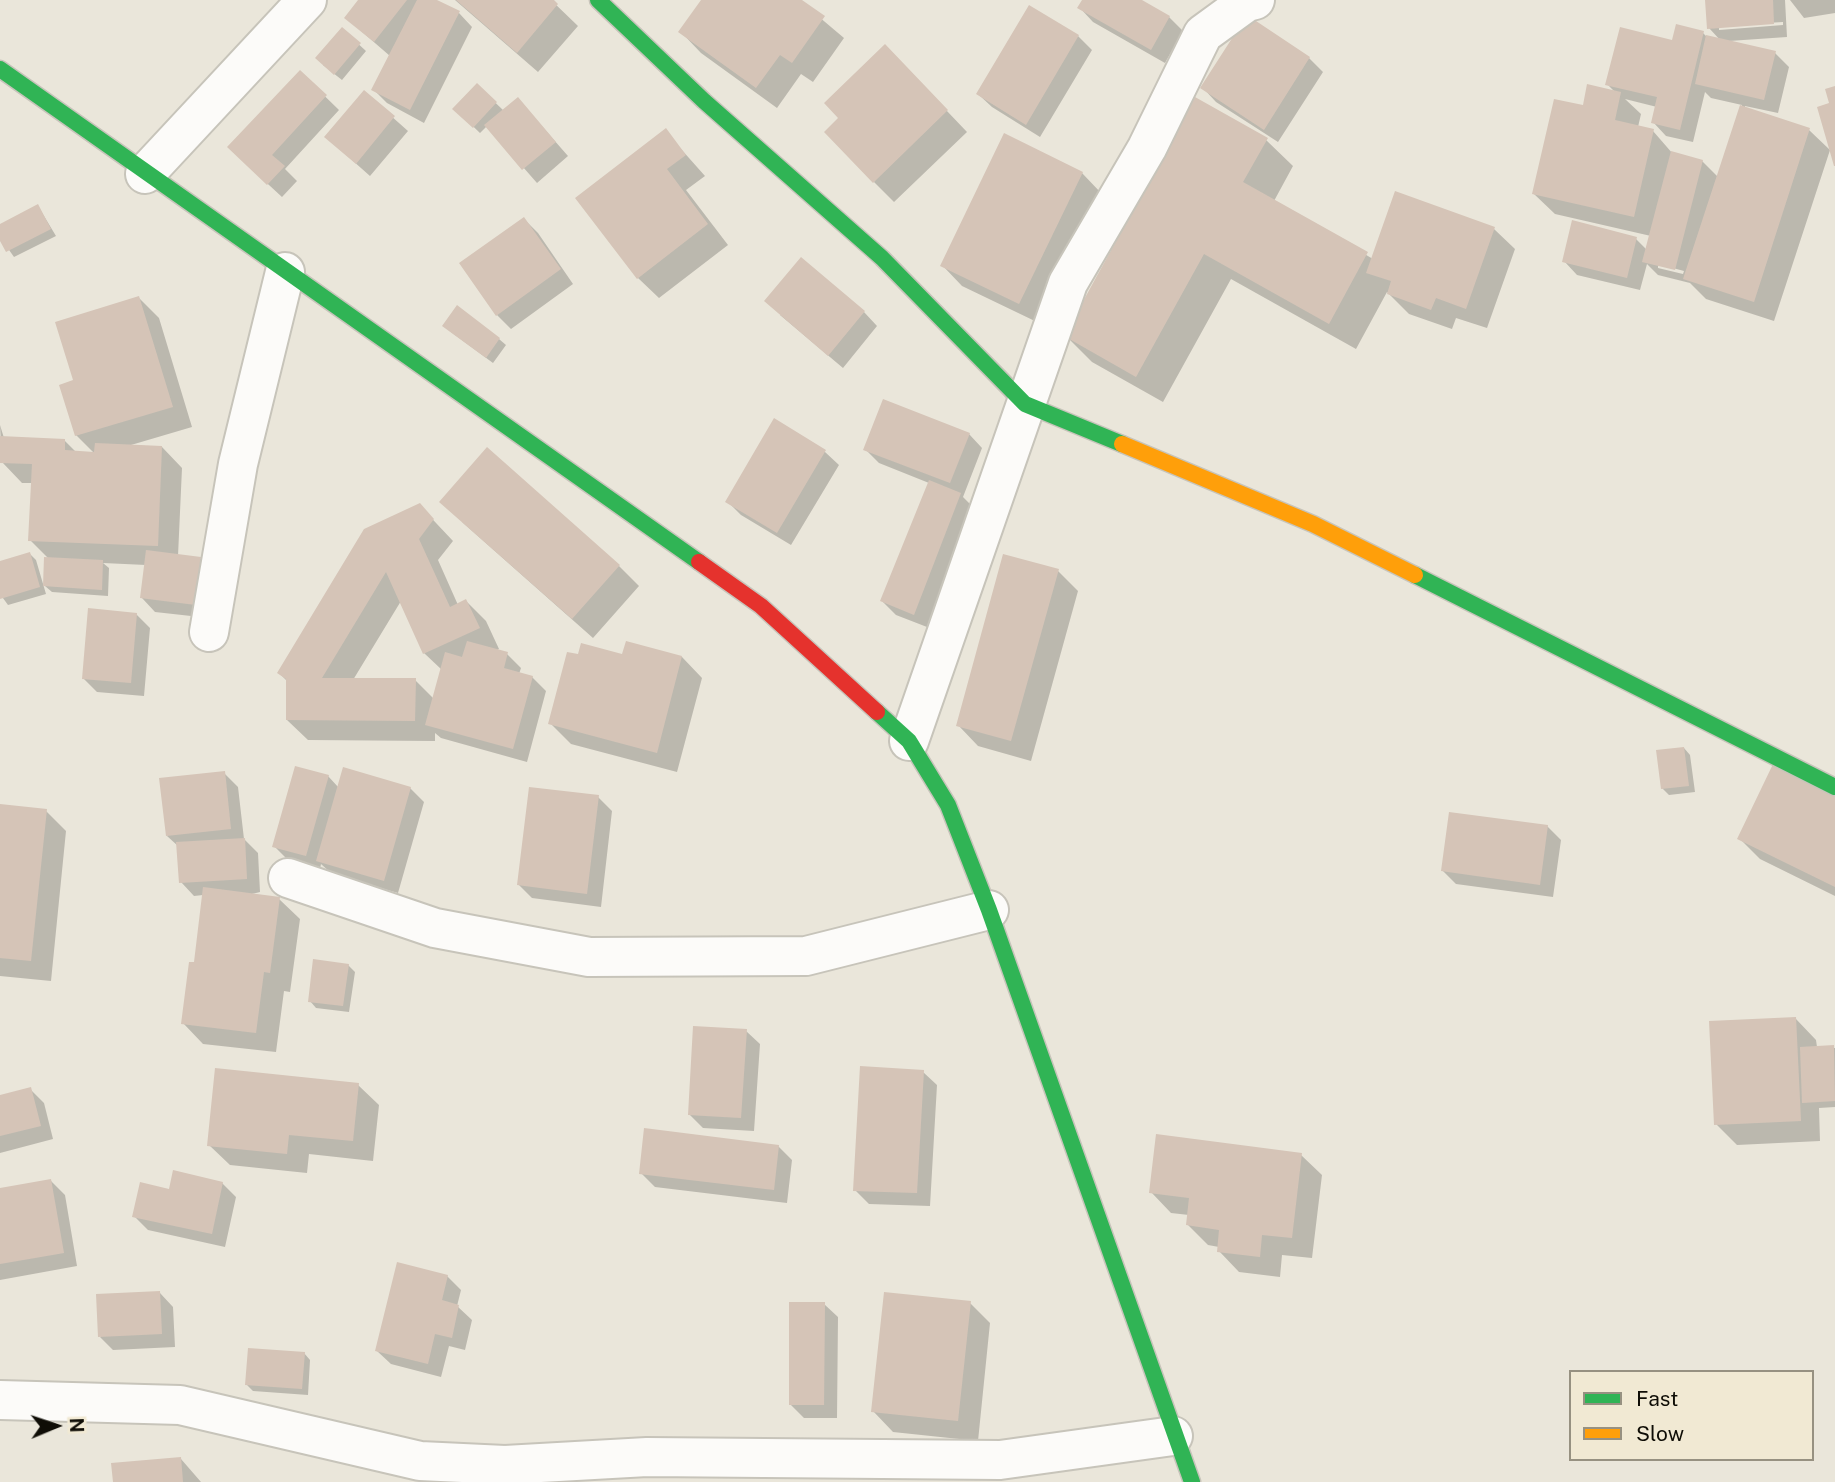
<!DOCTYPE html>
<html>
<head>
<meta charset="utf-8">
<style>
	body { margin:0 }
	#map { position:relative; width:1835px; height:1482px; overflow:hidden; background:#eae6da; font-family:"Public Sans",sans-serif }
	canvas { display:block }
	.legend { position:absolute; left:1569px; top:1370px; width:245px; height:91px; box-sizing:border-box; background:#f1e9d3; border:2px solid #979181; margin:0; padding:9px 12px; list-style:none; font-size:21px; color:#0f0d06 }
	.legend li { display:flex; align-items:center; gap:14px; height:35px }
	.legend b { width:35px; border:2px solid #979181 }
	.north { position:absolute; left:21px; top:1391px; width:70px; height:70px; -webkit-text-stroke:5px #f1e9d3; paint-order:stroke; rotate:88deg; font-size:19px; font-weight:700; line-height:28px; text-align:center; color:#0f0d06 }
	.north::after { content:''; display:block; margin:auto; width:24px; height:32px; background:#0f0d06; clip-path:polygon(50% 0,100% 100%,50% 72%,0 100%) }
</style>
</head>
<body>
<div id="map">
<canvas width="1835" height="1482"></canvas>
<ul class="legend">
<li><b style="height:9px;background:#30b455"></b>Fast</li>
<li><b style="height:9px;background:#ff9f0a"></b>Slow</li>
</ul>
<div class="north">N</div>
</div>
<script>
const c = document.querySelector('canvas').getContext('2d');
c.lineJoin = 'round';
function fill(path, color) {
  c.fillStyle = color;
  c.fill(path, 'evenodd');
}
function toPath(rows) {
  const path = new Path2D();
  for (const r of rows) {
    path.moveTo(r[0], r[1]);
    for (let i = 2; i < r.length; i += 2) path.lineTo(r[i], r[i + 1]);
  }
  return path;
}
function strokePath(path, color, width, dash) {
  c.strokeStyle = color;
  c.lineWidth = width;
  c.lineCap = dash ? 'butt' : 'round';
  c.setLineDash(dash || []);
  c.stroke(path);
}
const shadow = toPath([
	[360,0,434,0,459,13,472,27,424,123,387,103,374,90,390,56,346,18],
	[455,0,551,0,578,26,538,72],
	[703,0,799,0,844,38,813,82,801,74,777,108,701,53,681,32],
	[1084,0,1139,0,1169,17,1183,31,1165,63,1093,22,1080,8],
	[1707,0,1785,0,1787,37,1729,41,1775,53,1789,67,1778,113,1745,106,1745,108,1809,130,1830,150,1774,321,1706,299,1690,283,1658,275,1647,264,1640,290,1577,275,1564,261,1636,239,1647,250,1651,236,1555,214,1534,194,1584,107,1616,93,1607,84,1673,42,1703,33,1708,38,1721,41,1709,28],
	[1783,22,1783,25,1719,30,1719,26],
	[1705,92,1711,98,1742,105,1718,177,1702,161,1673,154,1653,131,1638,127,1641,114,1625,99,1657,107,1653,122,1666,136,1693,142],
	[1658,264,1684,271,1683,274,1658,268],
	[1790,0,1835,0,1835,13,1804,18],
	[342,29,366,51,342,80,323,65],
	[1078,36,1092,50,1040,137,992,107,978,94],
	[1309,58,1323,72,1278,142,1216,102,1203,88],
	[905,67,967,132,894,202,874,182],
	[300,72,339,110,285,169,297,181,282,197,243,161],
	[477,85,504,111,518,99,568,156,537,183,487,126,480,133,455,109],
	[364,92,408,131,370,176,326,137],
	[665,131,705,176,686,190,728,245,659,298,638,278,577,198],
	[1266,140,1293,166,1274,201,1373,259,1494,229,1515,249,1487,328,1456,318,1452,329,1409,314,1387,292,1356,349,1231,279,1163,402,1092,362,1066,336],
	[1082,173,1102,194,1039,323,962,286,942,265],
	[38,206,56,236,14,257,0,237,0,226],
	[524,219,538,233,573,284,511,329,497,315,461,264],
	[139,298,159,318,192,427,131,445,162,447,182,468,178,556,201,559,214,573,209,618,155,612,142,598,146,565,103,563,109,568,108,596,52,592,45,586,49,559,30,540,33,483,22,483,2,462,0,425,4,438,64,440,77,453,94,453,76,435,75,382],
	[864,312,877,326,843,368,780,315],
	[451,332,499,339,506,345,493,363],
	[775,421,825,452,839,465,791,545,741,515,727,501],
	[969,434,982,448,963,497,974,508,927,627,896,615,882,601,929,483,879,463,865,449],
	[420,506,453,541,438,560,458,605,466,601,486,621,499,649,495,651,507,654,521,668,519,674,532,677,546,691,527,762,441,738,435,733,435,741,308,740,287,720,287,681,279,673],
	[401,601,424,653,442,670,434,699,415,680,353,680],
	[462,522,619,566,639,586,593,638],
	[30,554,36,560,46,594,8,605,0,594,0,563],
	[1058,571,1078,591,1031,761,978,746,958,725],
	[136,614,150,628,144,696,97,692,83,678],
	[623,656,682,657,702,678,677,772,571,744,550,723],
	[1684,748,1690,755,1695,792,1669,795,1662,788],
	[224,773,238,787,244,839,258,853,260,892,248,895,279,899,300,919,290,992,284,991,276,1052,203,1044,183,1023,195,964,203,895,194,896,181,882,178,846,167,836],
	[328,776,339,788,410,788,424,802,398,893,332,874,321,864,320,869,288,860,274,846],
	[1835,794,1835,896,1760,859,1739,838],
	[598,797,612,811,601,907,532,898,518,884],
	[0,806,46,811,66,831,51,981,0,976],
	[1547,826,1561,840,1553,897,1456,884,1442,870],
	[348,965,355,972,349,1012,316,1008,310,1001],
	[1796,1019,1816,1040,1817,1047,1835,1048,1835,1107,1819,1108,1820,1141,1737,1145,1716,1124],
	[746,1031,760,1044,754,1131,703,1128,689,1114],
	[923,1072,937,1085,930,1206,869,1204,855,1190],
	[358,1085,379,1105,373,1161,309,1154,307,1173,230,1165,209,1145],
	[30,1089,44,1103,53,1139,0,1153,0,1097],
	[778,1146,792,1160,787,1203,655,1187,641,1173],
	[1301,1155,1322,1175,1312,1258,1282,1255,1280,1277,1239,1272,1219,1251,1219,1247,1208,1245,1188,1225,1189,1215,1171,1213,1151,1192],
	[51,1181,65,1195,77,1266,0,1280,0,1190],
	[222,1183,236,1197,225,1247,148,1230,134,1216,171,1191],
	[447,1276,461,1290,457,1306,472,1320,465,1350,449,1346,441,1377,391,1364,377,1351],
	[160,1293,173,1307,175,1347,113,1350,100,1337],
	[970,1303,990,1323,978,1441,893,1432,873,1411],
	[824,1304,838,1317,837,1418,804,1418,790,1404],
	[304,1353,310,1360,308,1395,253,1391,247,1385],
	[181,1459,201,1482,114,1482]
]);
const building = toPath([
	[358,0,407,0,374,42,344,18],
	[417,0,437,0,460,11,410,110,371,90],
	[456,0,554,0,558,4,517,53],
	[701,0,802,0,825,16,792,63,780,55,756,88,678,32],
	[1082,0,1142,0,1170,16,1151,50,1077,8],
	[1705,0,1773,0,1774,24,1707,29],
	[1029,5,1079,35,1026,125,976,94],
	[1247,15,1310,57,1264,130,1200,88],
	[1676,24,1704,31,1680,130,1651,123,1657,97,1605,85,1620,27,1672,40],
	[342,27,361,43,334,75,315,58],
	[1706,35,1776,51,1764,100,1695,84],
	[885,44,948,110,873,183,824,132,838,118,824,103],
	[300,70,327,95,272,155,285,166,267,185,227,147],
	[477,83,497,102,473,128,452,109],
	[1587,84,1621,92,1615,120,1654,129,1634,217,1532,194,1554,99,1583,105],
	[1835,86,1835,166,1834,166,1817,107,1829,103,1825,89],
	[364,90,395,116,356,164,324,137],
	[518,97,556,142,522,170,484,125],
	[1195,97,1268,138,1243,182,1368,252,1329,324,1204,254,1136,377,1064,336],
	[1740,105,1810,128,1754,302,1683,279],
	[666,128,686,155,667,169,708,224,637,279,575,198],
	[1004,133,1083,172,1019,304,940,266],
	[1671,151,1703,160,1675,270,1642,262],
	[1395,191,1495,227,1466,309,1436,298,1431,310,1387,294,1391,281,1366,273],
	[38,204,51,229,6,252,0,241,0,224],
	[524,217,561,269,496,316,459,263],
	[1572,220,1637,237,1627,278,1562,262],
	[801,257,865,311,828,356,764,301],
	[139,296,173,407,75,436,59,385,73,380,55,322],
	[457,305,500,338,486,358,442,326],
	[883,399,970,433,950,483,863,450],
	[774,418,826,450,777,533,725,502],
	[0,436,65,439,65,450,94,452,95,443,162,446,158,546,28,541,32,464,0,463],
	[487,447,620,565,572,619,439,502],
	[929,480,961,493,914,615,880,601],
	[420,503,434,519,419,539,450,607,466,599,480,628,423,654,386,572,322,678,416,678,415,721,286,720,286,679,277,673,364,529],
	[146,550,201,557,196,605,140,598],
	[30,552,40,587,0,599,0,561],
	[1003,554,1059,569,1011,741,956,726],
	[44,557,103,560,102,590,43,586],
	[88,608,137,613,131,683,82,679],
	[467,641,508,652,504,668,533,676,513,749,425,725,445,652,462,657],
	[626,641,682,656,657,753,548,724,567,652,578,654,581,643,622,654],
	[1684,747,1689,786,1661,789,1656,750],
	[1774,762,1835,792,1835,887,1737,839],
	[295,766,329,775,306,856,272,847],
	[343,767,411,787,384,881,316,861],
	[225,771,231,829,166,836,159,778],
	[529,787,599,795,587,894,517,885],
	[0,804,47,809,31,961,0,958],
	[1449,812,1548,825,1540,885,1441,871],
	[245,838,247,879,179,883,176,842],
	[203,887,280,897,270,973,264,972,256,1033,181,1024,189,962,194,962],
	[313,959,349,964,343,1006,308,1002],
	[1796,1017,1801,1121,1714,1125,1709,1021],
	[693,1026,747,1029,741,1118,688,1115],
	[1834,1045,1835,1101,1802,1103,1800,1047],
	[860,1066,924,1070,917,1193,853,1191],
	[215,1068,359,1083,353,1141,289,1135,287,1154,207,1146],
	[31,1087,41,1126,0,1136,0,1095],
	[644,1128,779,1145,774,1190,639,1174],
	[1156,1134,1302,1153,1292,1238,1262,1235,1260,1257,1217,1252,1219,1230,1186,1225,1189,1198,1149,1193],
	[173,1170,223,1182,212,1234,132,1217,140,1182,169,1189],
	[51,1179,64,1253,0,1264,0,1188],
	[397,1262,448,1275,442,1300,459,1305,452,1338,435,1334,428,1364,375,1351],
	[160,1291,162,1334,98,1337,96,1294],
	[884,1292,971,1301,958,1421,871,1412],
	[789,1302,825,1302,824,1405,789,1405],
	[248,1348,305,1352,302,1389,245,1385],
	[181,1457,183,1482,113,1482,111,1463]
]);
const street = toPath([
	[145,174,307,0],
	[209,632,238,464,285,272],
	[909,741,1068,283,1147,148,1203,34,1247,2,1255,0],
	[288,878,435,928,589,957,806,956,989,910],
	[0,1400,180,1405,420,1461,505,1465,647,1457,1000,1460,1173,1436]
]);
const fast = toPath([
	[598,0,704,101,882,258,1025,404,1122,444],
	[0,69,699,562],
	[1415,575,1835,787],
	[877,712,909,741,948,805,989,910,1192,1482]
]);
const slow = toPath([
	[1122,444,1313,524,1415,575]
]);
const jam = toPath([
	[699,562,761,606,877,712]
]);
fill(shadow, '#0003');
fill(building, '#d5c4b7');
strokePath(street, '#c7c4ba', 42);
strokePath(fast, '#c7c4ba', 19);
strokePath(slow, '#c7c4ba', 19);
strokePath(jam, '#c7c4ba', 19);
strokePath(street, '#fcfbf9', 38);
strokePath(fast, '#30b455', 16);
strokePath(slow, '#ff9f0a', 16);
strokePath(jam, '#e5322d', 16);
</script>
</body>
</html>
